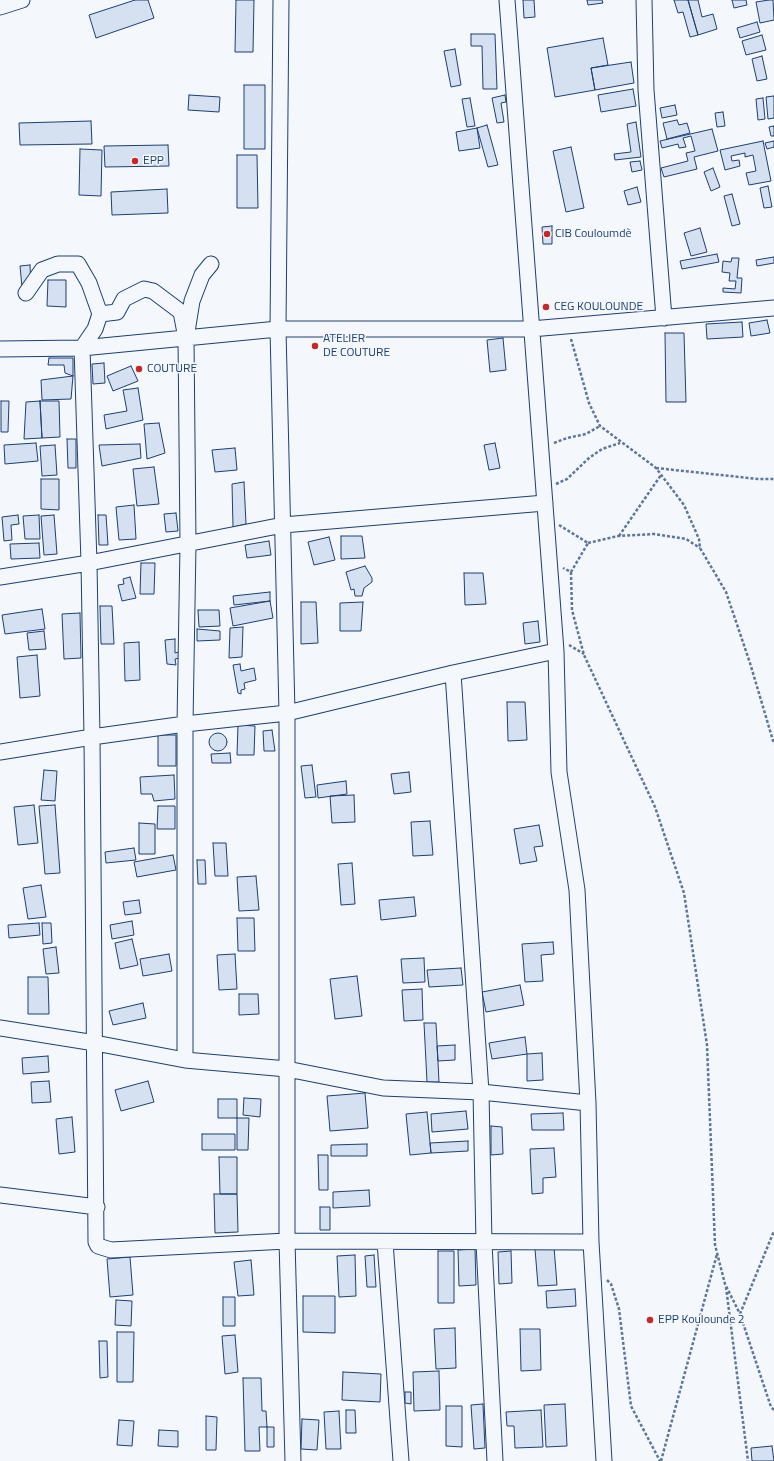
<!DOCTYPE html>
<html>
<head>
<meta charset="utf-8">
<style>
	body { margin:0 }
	canvas { display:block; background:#f4f7fb }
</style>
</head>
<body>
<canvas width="774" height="1461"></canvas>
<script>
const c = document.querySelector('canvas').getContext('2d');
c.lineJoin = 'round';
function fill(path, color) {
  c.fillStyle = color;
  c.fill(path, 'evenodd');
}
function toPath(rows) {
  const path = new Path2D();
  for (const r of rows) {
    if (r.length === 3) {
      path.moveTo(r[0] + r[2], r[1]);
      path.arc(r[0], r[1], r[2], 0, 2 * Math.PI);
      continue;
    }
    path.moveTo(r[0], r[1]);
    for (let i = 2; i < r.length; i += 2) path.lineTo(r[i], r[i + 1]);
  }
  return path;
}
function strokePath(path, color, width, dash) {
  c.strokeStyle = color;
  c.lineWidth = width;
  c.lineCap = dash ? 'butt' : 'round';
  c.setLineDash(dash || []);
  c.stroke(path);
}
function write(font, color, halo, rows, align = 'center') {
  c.font = font + ' "Titillium Web",sans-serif';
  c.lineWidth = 3;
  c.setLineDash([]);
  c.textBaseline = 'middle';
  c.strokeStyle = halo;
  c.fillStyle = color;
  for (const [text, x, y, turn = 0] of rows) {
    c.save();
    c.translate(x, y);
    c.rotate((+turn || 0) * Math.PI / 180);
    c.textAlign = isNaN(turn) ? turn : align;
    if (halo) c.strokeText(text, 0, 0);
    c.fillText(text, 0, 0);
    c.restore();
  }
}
const building = toPath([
	[135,0,148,0,154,18,96,38,89,15,135,0],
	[236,0,254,0,253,52,235,52,236,0],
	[523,0,534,0,535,17,524,18,523,0],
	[587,0,602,0,603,3,588,5,587,0],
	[674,0,688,0,698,35,690,37,683,12,678,13,674,0],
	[688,0,698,0,702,17,713,14,717,29,698,35,688,0],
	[732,0,746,0,747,5,734,8,732,0],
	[769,0,773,0,774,20,760,23,756,2,769,0],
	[757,22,760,32,740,38,737,28,757,22],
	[471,34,495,34,497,89,483,89,482,46,471,46,471,34],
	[762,35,766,50,746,55,742,41,762,35],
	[603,38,608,65,591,68,595,90,555,97,547,48,603,38],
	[455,49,461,85,451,87,444,51,455,49],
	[762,56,767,79,757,81,752,59,762,56],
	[631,62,634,83,595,90,591,68,631,62],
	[244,85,265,85,265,149,244,149,244,85],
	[633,89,636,106,601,112,598,95,633,89],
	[189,95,220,97,219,112,188,110,189,95],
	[505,95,506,102,501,103,504,122,497,123,492,98,505,95],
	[774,96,774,118,768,119,766,97,774,96],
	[470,98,475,126,467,127,462,99,470,98],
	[763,98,765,119,758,120,756,99,763,98],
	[675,105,677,115,662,118,660,108,675,105],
	[723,112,725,126,717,127,715,113,723,112],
	[677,120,679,125,687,123,690,133,667,139,663,123,677,120],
	[91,121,92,144,20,145,19,123,91,121],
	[636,122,641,157,615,160,614,154,631,152,627,124,636,122],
	[487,125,498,165,488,167,477,128,487,125],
	[774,126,774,136,771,136,769,127,774,126],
	[477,128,480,148,459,151,456,132,477,128],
	[712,129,718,151,694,157,697,169,664,177,661,168,688,161,686,153,695,151,691,136,683,138,686,147,679,148,678,144,662,148,660,141,712,129],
	[763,141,771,181,749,185,746,173,756,171,753,155,745,157,745,153,731,156,732,161,739,160,740,166,725,170,720,150,763,141],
	[774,141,774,147,767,149,765,143,774,141],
	[168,145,169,166,105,167,104,146,168,145],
	[571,147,584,208,566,212,553,151,571,147],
	[80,149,102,150,101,196,79,195,80,149],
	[237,155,257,155,258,208,237,208,237,155],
	[640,161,642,170,632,172,630,162,640,161],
	[713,168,720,187,711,191,704,172,713,168],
	[768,186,772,207,764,208,760,188,768,186],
	[637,187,641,202,628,205,624,191,637,187],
	[167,189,168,213,112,215,111,192,167,189],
	[732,194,740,224,732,226,724,196,732,194],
	[552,226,552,244,543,244,542,227,552,226],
	[700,228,707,252,691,256,684,233,700,228],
	[717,254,719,262,682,269,680,261,717,254],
	[774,257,774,263,757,266,756,260,774,257],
	[732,258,739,258,737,278,742,278,741,293,723,292,723,288,735,289,736,281,729,281,730,273,722,272,723,261,731,262,732,258],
	[30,265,31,287,22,287,20,266,30,265],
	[48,280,66,280,66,307,47,306,48,280],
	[767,320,770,333,751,336,749,323,767,320],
	[742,322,743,337,707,339,706,324,742,322],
	[665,333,684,333,686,402,666,402,665,333],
	[503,338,506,370,490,372,487,340,503,338],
	[49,358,73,358,73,376,65,373,64,365,48,365,49,358],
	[104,363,105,383,93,384,92,364,104,363],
	[131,366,138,381,113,391,107,376,131,366],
	[73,376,71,399,42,400,41,380,73,376],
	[138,388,143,420,106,429,104,415,127,411,123,390,138,388],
	[1,401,9,401,8,432,1,432,1,401],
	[40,401,42,438,24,439,26,402,40,401],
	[40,401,59,401,60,437,42,438,40,401],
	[159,423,165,453,147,459,144,424,159,423],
	[67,439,76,439,76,468,68,468,67,439],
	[36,443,38,461,5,464,4,445,36,443],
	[495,443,500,468,489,470,484,445,495,443],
	[140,444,141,458,102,466,99,445,140,444],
	[55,445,57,475,42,476,40,446,55,445],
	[235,448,237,470,215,472,212,450,235,448],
	[154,467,159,504,137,506,133,469,154,467],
	[41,479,59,479,59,510,41,509,41,479],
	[244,482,246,524,233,527,232,484,244,482],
	[134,505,136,539,119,540,116,507,134,505],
	[176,513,178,531,166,532,164,514,176,513],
	[18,515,19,524,11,525,12,540,4,541,2,517,18,515],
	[39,515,40,539,25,539,23,516,39,515],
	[54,515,57,554,44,555,41,516,54,515],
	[98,515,106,515,108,545,99,545,98,515],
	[341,536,362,536,365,558,341,559,341,536],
	[329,537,335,560,314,565,308,542,329,537],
	[269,541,271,555,247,558,245,545,269,541],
	[39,543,40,558,11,559,10,544,39,543],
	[141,563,155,563,154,594,140,594,141,563],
	[365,566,372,578,372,582,364,588,362,596,355,596,354,589,351,590,346,572,365,566],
	[464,573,483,573,486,604,465,605,464,573],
	[130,577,136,598,122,601,118,585,124,584,123,579,130,577],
	[270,592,270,601,234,605,233,596,270,592],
	[270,601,273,618,233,626,230,608,270,601],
	[301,602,316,602,318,643,301,644,301,602],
	[363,602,361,631,340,631,340,603,363,602],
	[100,606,112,606,114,644,101,644,100,606],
	[42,609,45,629,5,634,2,615,42,609],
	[198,610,219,610,220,626,199,627,198,610],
	[80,613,81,658,64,659,62,614,80,613],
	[538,621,540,642,525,644,523,623,538,621],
	[243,627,242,657,229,658,230,628,243,627],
	[197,629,220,631,220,640,197,641,197,629],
	[44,631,46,649,29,650,27,633,44,631],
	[175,639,175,653,179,652,180,658,175,659,176,665,167,664,165,640,175,639],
	[139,642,140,680,125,681,124,643,139,642],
	[37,655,40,696,20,698,17,657,37,655],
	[240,664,241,671,254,668,256,680,244,683,245,689,241,690,241,694,238,693,233,665,240,664],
	[507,702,525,702,527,740,508,741,507,702],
	[238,725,255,726,254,755,237,755,238,725],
	[272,730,275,751,264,751,263,731,272,730],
	[218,742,9],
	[158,735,176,735,176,766,158,766,158,735],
	[230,753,231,763,212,763,211,754,230,753],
	[312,765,316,797,305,798,301,766,312,765],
	[44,770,57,771,55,801,41,800,44,770],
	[409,772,411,792,394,794,391,774,409,772],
	[174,775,175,799,154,801,152,794,141,794,140,777,174,775],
	[346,781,347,794,318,798,317,785,346,781],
	[354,795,355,822,332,823,330,796,354,795],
	[34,805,38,843,18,845,14,807,34,805],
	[55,805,60,873,45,874,39,806,55,805],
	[158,806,175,806,175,829,157,829,158,806],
	[430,821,433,855,413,856,411,822,430,821],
	[139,823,155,824,155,854,139,854,139,823],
	[539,825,543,846,534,847,537,861,520,864,514,829,539,825],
	[213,843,226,843,228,876,215,876,213,843],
	[134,848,136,860,106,863,105,852,134,848],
	[173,855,176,870,137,877,134,862,173,855],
	[197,860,205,860,206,884,198,884,197,860],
	[352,863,355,904,341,905,338,864,352,863],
	[256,876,259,910,239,911,237,877,256,876],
	[41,885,46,917,28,919,23,888,41,885],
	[414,897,416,916,381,920,379,900,414,897],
	[139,900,141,913,125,915,123,902,139,900],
	[237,918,254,918,255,951,238,951,237,918],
	[132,921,134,935,112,939,110,925,132,921],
	[39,923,40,935,9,938,8,925,39,923],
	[42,923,51,923,52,943,43,944,42,923],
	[132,939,138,965,120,969,115,943,132,939],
	[553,942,554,954,541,955,543,981,525,982,522,944,553,942],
	[56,947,59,973,46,974,43,949,56,947],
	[169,954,172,971,143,976,140,959,169,954],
	[235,954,237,989,219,990,217,955,235,954],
	[424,958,425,982,403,983,401,959,424,958],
	[461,968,463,985,429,987,427,970,461,968],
	[357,976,362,1016,335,1019,330,979,357,976],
	[28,977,48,977,49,1014,28,1014,28,977],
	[520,985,524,1005,486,1012,482,992,520,985],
	[422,989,423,1020,404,1021,402,990,422,989],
	[239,994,258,994,259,1014,239,1015,239,994],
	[143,1003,146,1018,113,1025,109,1011,143,1003],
	[424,1023,436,1023,439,1082,427,1082,424,1023],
	[525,1037,527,1054,492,1059,489,1043,525,1037],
	[455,1045,455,1060,438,1061,437,1046,455,1045],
	[542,1053,543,1080,527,1081,527,1054,542,1053],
	[48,1056,49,1072,23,1074,22,1058,48,1056],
	[49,1081,51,1102,32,1103,31,1082,49,1081],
	[148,1081,154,1102,121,1111,115,1090,148,1081],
	[365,1093,368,1128,330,1131,327,1096,365,1093],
	[244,1098,261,1099,260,1117,243,1115,244,1098],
	[218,1099,237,1099,237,1118,218,1118,218,1099],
	[466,1111,468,1129,432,1132,431,1114,466,1111],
	[427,1112,431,1153,410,1155,406,1114,427,1112],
	[563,1113,564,1130,532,1130,531,1114,563,1113],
	[72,1117,75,1152,59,1154,56,1119,72,1117],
	[237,1118,249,1118,248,1150,237,1150,237,1118],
	[491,1126,502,1127,503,1154,491,1155,491,1126],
	[202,1134,235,1134,235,1150,202,1150,202,1134],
	[468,1141,468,1151,431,1153,430,1143,468,1141],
	[367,1144,367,1156,331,1156,331,1145,367,1144],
	[554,1148,556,1177,543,1178,543,1193,532,1194,530,1149,554,1148],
	[318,1155,328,1155,328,1190,319,1190,318,1155],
	[219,1157,237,1157,237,1194,220,1194,219,1157],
	[369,1190,370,1206,333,1208,333,1192,369,1190],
	[214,1194,237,1194,238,1232,215,1233,214,1194],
	[320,1207,330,1207,330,1230,320,1230,320,1207],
	[554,1247,557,1285,538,1286,535,1249,554,1247],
	[475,1249,476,1285,459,1286,458,1250,475,1249],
	[438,1251,454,1251,454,1303,438,1303,438,1251],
	[511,1251,512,1283,499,1284,498,1252,511,1251],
	[355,1255,356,1296,339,1297,337,1256,355,1255],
	[374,1255,376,1287,367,1287,365,1256,374,1255],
	[130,1257,133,1295,110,1297,107,1259,130,1257],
	[251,1260,254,1295,238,1296,234,1262,251,1260],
	[575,1289,576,1306,547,1308,546,1291,575,1289],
	[303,1296,335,1296,335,1333,303,1332,303,1296],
	[223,1297,235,1297,235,1326,223,1326,223,1297],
	[116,1300,132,1301,131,1326,115,1325,116,1300],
	[455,1328,456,1368,436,1369,434,1329,455,1328],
	[520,1329,540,1329,541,1370,521,1371,520,1329],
	[117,1332,134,1332,133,1382,117,1382,117,1332],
	[235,1335,238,1372,225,1374,222,1336,235,1335],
	[99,1341,107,1341,108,1377,100,1378,99,1341],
	[439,1371,440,1410,414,1411,413,1372,439,1371],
	[343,1372,381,1374,380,1402,342,1400,343,1372],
	[243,1378,261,1378,262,1411,266,1411,267,1427,259,1427,260,1451,245,1451,243,1378],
	[405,1392,411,1392,411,1404,405,1403,405,1392],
	[483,1404,485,1448,474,1449,471,1405,483,1404],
	[565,1404,567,1446,546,1447,544,1405,565,1404],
	[446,1406,462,1406,462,1447,446,1446,446,1406],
	[346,1410,355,1410,356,1433,346,1433,346,1410],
	[541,1410,543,1447,515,1448,514,1426,507,1426,506,1412,541,1410],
	[339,1411,341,1449,326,1449,324,1412,339,1411],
	[206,1416,217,1417,216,1450,206,1450,206,1416],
	[302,1419,319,1420,317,1450,301,1449,302,1419],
	[119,1420,134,1421,132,1446,117,1445,119,1420],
	[267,1427,274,1427,274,1447,267,1447,267,1427],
	[159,1430,178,1431,178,1447,158,1446,159,1430],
	[772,1446,774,1461,752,1461,751,1448,772,1446]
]);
const path = toPath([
	[571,339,589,403,600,426,656,468,684,505,699,539,700,548,726,592,750,663,774,744],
	[554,443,567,438,586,434,600,426],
	[656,468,758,479,774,479],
	[556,484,567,479,589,458,602,449,620,443],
	[559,525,588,543,571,572,563,568],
	[619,536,661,475],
	[588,543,618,536,654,534,686,539,700,548],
	[571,572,572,610,584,655,655,807,684,893,707,1045,715,1245,725,1284,740,1314,771,1407,774,1410],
	[569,645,584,654],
	[607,1280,611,1284,619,1309,631,1406,660,1461],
	[726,1287,748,1461],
	[740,1314,774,1231],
	[661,1461,717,1254]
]);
const minor = toPath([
	[281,0,278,329,287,713,287,1241,293,1461],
	[507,0,556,651,559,772,577,890,588,1103,591,1242,604,1461],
	[644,0,646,90,664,318],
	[0,7,22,0],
	[26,293,42,270,58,264,78,264,89,283,100,314],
	[186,338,181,312,153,291,144,289,124,299,117,312,100,314,95,329,82,348,89,563,92,737,96,1242,98,1246,111,1250,287,1241,591,1242],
	[0,349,82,348,278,329,531,329,774,308],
	[0,577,89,563,283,525,545,503],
	[453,673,481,1092,484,1243,495,1461],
	[0,752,92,737,185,724,287,713,453,673,556,651],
	[0,1028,95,1043,185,1060,287,1069,383,1088,481,1092,588,1103],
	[185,1060,185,724,188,544,186,338,192,301,202,275,211,264],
	[0,1195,97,1207],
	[385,1242,401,1461]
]);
const markers = [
	[135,161,4,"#c62828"],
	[547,234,4,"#c62828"],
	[546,307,4,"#c62828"],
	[315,346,4,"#c62828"],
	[139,369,4,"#c62828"],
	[650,1320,4,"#c62828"]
];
const poiNames = [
	["EPP",143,161],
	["CIB Couloumdè",555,234],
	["CEG KOULOUNDE",554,307],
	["ATELIER",323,339],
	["DE COUTURE",323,353],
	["COUTURE",147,369],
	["EPP Koulounde 2",658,1320]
];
fill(building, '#d5e0f0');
strokePath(building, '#1d3f73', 1);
strokePath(minor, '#1d3f73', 17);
strokePath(path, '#5e769c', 2.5, [3, 2]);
strokePath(minor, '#f4f7fb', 15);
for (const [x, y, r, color] of markers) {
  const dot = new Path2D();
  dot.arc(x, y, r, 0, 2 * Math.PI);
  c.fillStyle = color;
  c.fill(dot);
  strokePath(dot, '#f4f7fb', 1.5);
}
write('12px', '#1d3f73', '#f4f7fb', poiNames, 'left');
</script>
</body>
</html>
